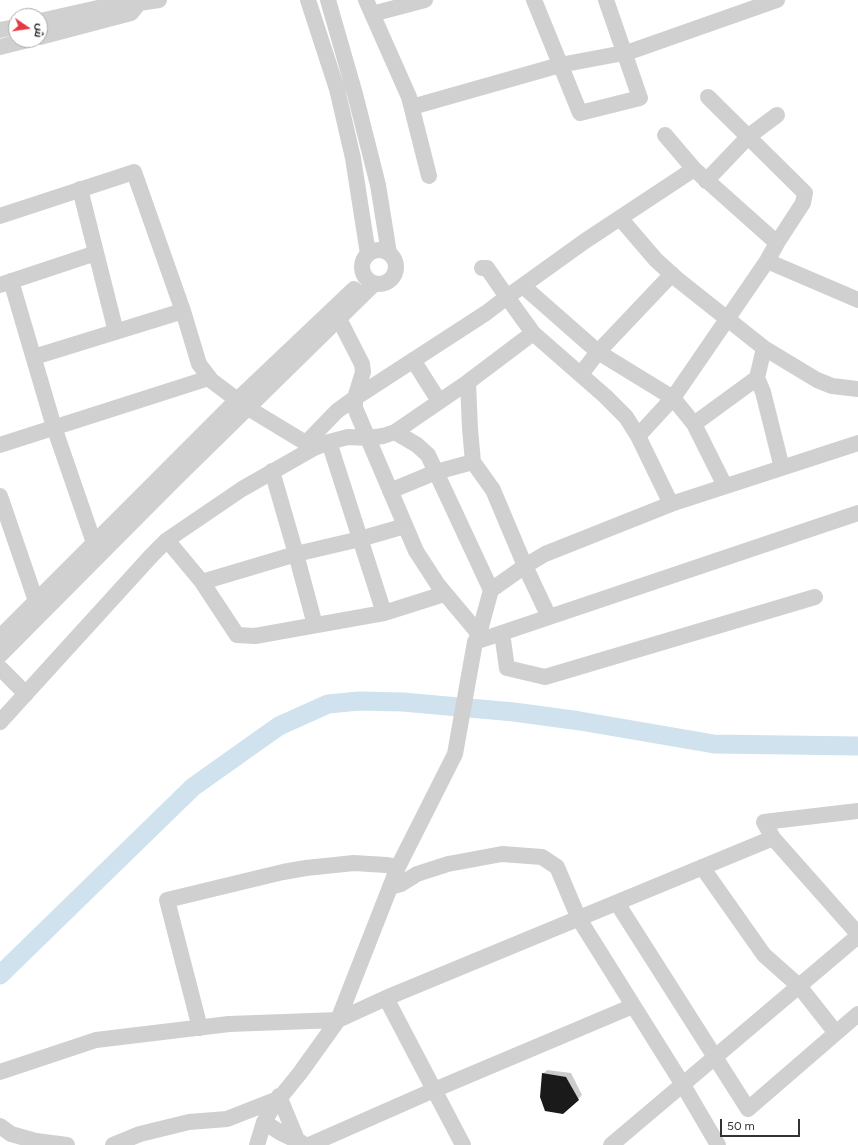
<!DOCTYPE html>
<html>
<head>
<meta charset="utf-8">
<style>
	body { margin:0 }
	#map { position:relative; width:858px; height:1145px; overflow:hidden; background:#fff; font-family:Figtree,Cairo,sans-serif }
	canvas { display:block }
	.north { position:absolute; left:8px; top:8px; width:40px; height:40px; box-sizing:border-box; background:#fff; border:1px solid #adadad; border-radius:50%; rotate:103deg; font-size:11px; font-weight:700; line-height:16px; text-align:center; color:#333 }
	.north::after { content:''; display:block; margin:auto; width:14px; height:18px; background:#e63946; clip-path:polygon(50% 0,100% 100%,50% 72%,0 100%) }
	.scale { position:absolute; left:720px; top:1119px; width:80px; height:18px; box-sizing:border-box; border:2px solid #333; border-top:0; padding-left:5px; font-size:12px; line-height:14px; white-space:nowrap; color:#333; -webkit-text-stroke:3px #fff; paint-order:stroke }
</style>
</head>
<body>
<div id="map">
<canvas width="858" height="1145"></canvas>
<div class="north">ش</div>
<div class="scale">50 m</div>
</div>
<script>
const c = document.querySelector('canvas').getContext('2d');
c.lineJoin = 'round';
function fill(path, color) {
  c.fillStyle = color;
  c.fill(path, 'evenodd');
}
function toPath(rows) {
  const path = new Path2D();
  for (const r of rows) {
    if (r.length === 3) {
      path.moveTo(r[0] + r[2], r[1]);
      path.arc(r[0], r[1], r[2], 0, 2 * Math.PI);
      continue;
    }
    path.moveTo(r[0], r[1]);
    for (let i = 2; i < r.length; i += 2) path.lineTo(r[i], r[i + 1]);
  }
  return path;
}
function strokePath(path, color, width, dash) {
  c.strokeStyle = color;
  c.lineWidth = width;
  c.lineCap = dash ? 'butt' : 'round';
  c.setLineDash(dash || []);
  c.stroke(path);
}
const shadow = toPath([
	[547,1070,571,1073,582,1095,578,1099,543,1074]
]);
const river = toPath([
	[0,975,193,787,279,726,328,704,359,701,403,702,514,712,580,721,714,744,858,746]
]);
const building = toPath([
	[542,1073,566,1077,579,1100,563,1114,545,1111,540,1097]
]);
const minor = toPath([
	[138,0,139,3,159,0],
	[308,0,337,89,353,158,368,254],
	[328,0,355,94,378,185,389,253],
	[366,0,409,97,429,176],
	[534,0,580,113,640,98,606,0],
	[372,14,425,0],
	[40,21,125,2,139,3,131,13,40,37],
	[0,30,16,27],
	[0,47,28,40],
	[708,97,805,193,803,203,777,243],
	[412,107,560,65,629,52,777,0],
	[706,181,749,136,777,115],
	[80,189,116,332],
	[0,216,134,172,183,311,199,364,212,381,248,408,314,448,329,442,348,437,368,438,383,436,395,432,417,445,428,455,436,472,473,462,493,490,525,566,549,617],
	[620,218,656,260,677,279,764,348,757,378,763,392,782,468],
	[379,267,17],
	[767,261,858,300],
	[11,281,54,427,94,543,98,551],
	[0,285,96,253],
	[523,286,598,352,673,398,694,424,725,486],
	[339,319,362,364,363,372,355,398,355,408,416,551,438,585,479,634],
	[533,333,605,396,626,417,638,436,671,504],
	[764,348,817,380,832,386,858,389],
	[34,357,183,311],
	[413,360,439,401],
	[581,374,598,352,672,274],
	[694,424,757,378],
	[395,432,468,382],
	[638,436,673,398,767,261,777,243,694,169],
	[329,442,384,613,444,594],
	[306,443,337,411,355,398,486,313,507,297,487,268,482,268],
	[0,445,209,378],
	[473,462,470,429,468,382,533,333,507,297,585,241,694,169,665,135],
	[272,471,296,554,315,625],
	[390,491,436,472,491,590],
	[0,496,36,601],
	[167,540,202,582,296,554,360,539,405,526],
	[202,582,237,635,255,636,384,613],
	[502,633,507,668,545,677,815,597],
	[0,637,237,400,354,289],
	[475,642,858,513],
	[0,655,173,481,374,284],
	[0,668,26,694],
	[0,722,152,555,167,540,242,489,314,448],
	[858,811,764,822,773,838,858,934],
	[702,867,764,955,799,986,836,1033],
	[390,887,401,884,417,874,448,864,502,854,542,857,557,867,579,919,683,1085,718,1145],
	[617,903,748,1109,858,1014],
	[386,998,463,1145],
	[200,1028,167,900,283,872,306,868,354,863,386,865,398,867],
	[0,1072,96,1040,229,1024,338,1020,398,867,455,754,475,642,479,634,491,590,525,566,545,554,671,504,858,443],
	[279,1096,298,1142],
	[264,1122,281,1133,302,1143],
	[0,1126,11,1134,36,1141,67,1145],
	[113,1145,140,1134,189,1122,227,1119,278,1099],
	[257,1145,264,1122,274,1105,300,1073,338,1020,386,998,773,838],
	[309,1145,434,1090,633,1006],
	[611,1145,858,936]
]);
fill(shadow, '#0003');
strokePath(river, '#cfe2ee', 19);
fill(building, '#1a1a1a');
strokePath(minor, '#d0d0d0', 16);
</script>
</body>
</html>
